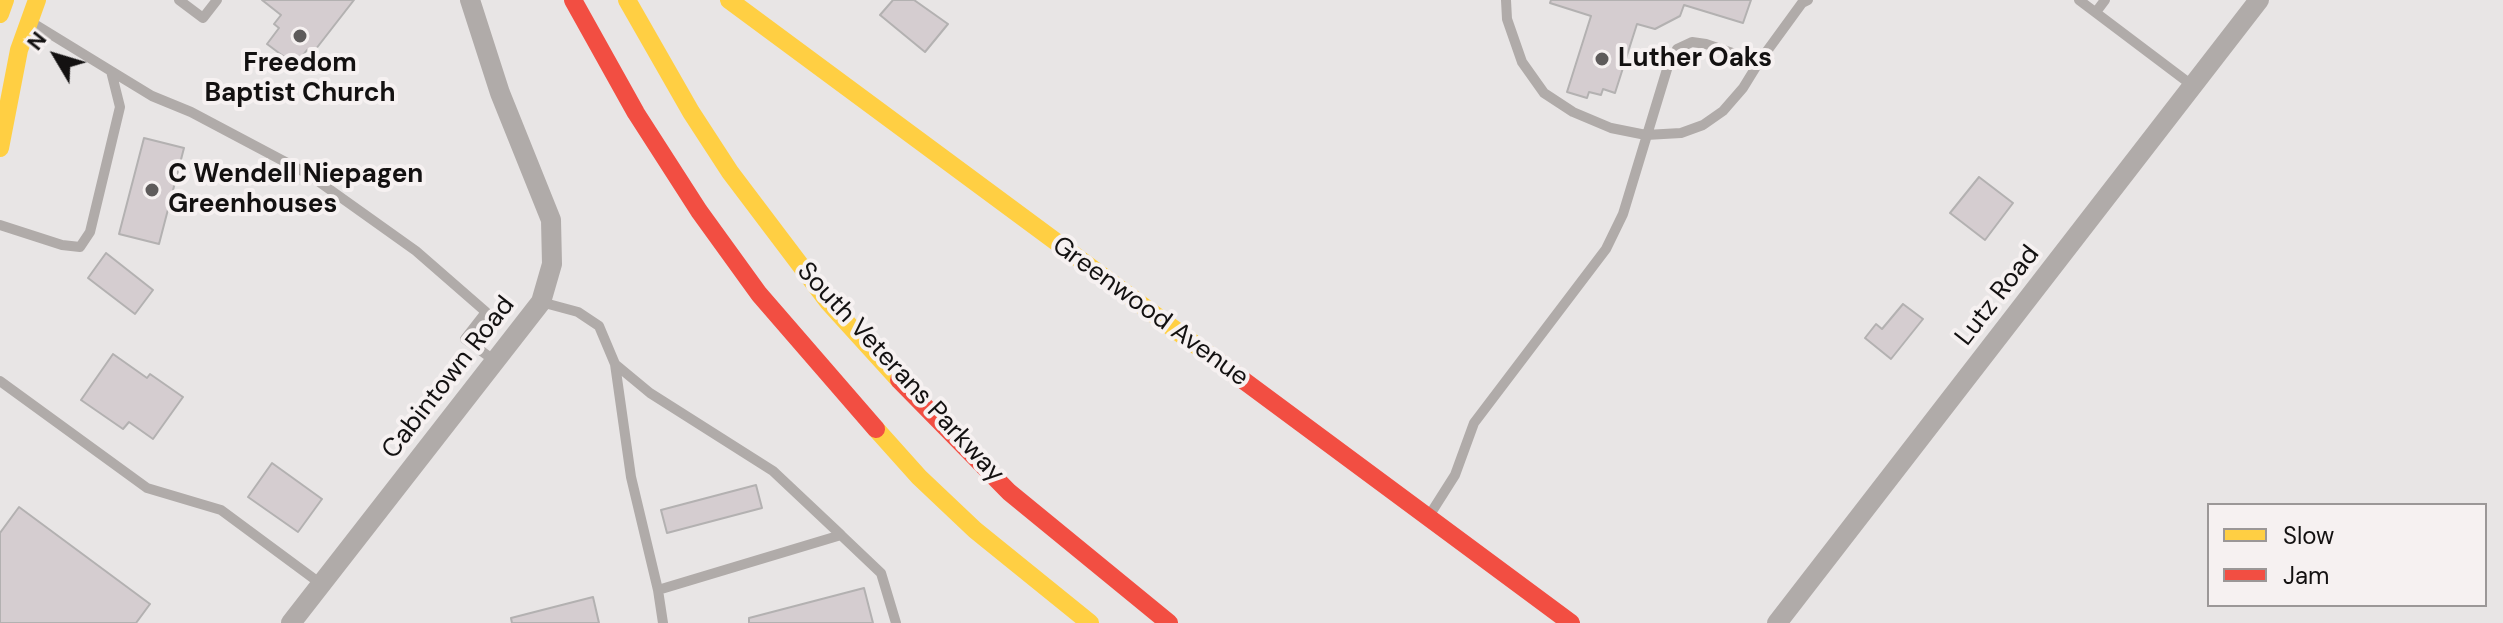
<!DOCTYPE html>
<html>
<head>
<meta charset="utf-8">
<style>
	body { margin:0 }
	#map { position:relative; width:2503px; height:623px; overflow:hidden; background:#e8e5e5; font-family:"DM Sans",sans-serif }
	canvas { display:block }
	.legend { position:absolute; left:2207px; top:503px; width:280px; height:104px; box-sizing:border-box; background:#f6f1f1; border:2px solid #9b9797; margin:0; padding:10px 14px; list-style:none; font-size:24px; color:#131111 }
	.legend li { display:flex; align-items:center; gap:16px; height:40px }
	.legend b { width:40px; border:2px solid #9b9797 }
	.north { position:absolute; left:16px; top:16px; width:80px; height:80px; -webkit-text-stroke:6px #f6f1f1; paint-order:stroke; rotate:308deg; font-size:22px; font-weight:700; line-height:32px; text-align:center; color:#131111 }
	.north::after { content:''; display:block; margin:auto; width:28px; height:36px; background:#131111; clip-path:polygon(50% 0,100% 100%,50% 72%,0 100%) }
</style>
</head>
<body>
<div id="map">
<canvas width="2503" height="623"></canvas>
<ul class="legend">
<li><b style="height:10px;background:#ffcf43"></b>Slow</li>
<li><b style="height:10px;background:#f24e42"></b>Jam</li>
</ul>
<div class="north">N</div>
</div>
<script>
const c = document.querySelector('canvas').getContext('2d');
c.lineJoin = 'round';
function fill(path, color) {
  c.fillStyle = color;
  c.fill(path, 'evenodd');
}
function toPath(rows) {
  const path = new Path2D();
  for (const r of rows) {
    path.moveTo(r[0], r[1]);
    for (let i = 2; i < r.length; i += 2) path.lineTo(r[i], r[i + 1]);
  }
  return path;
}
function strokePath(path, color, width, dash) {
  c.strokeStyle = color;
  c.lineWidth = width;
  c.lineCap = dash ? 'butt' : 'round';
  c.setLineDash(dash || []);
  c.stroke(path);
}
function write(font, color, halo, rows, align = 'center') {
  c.font = font + ' "DM Sans",sans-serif';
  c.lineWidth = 8;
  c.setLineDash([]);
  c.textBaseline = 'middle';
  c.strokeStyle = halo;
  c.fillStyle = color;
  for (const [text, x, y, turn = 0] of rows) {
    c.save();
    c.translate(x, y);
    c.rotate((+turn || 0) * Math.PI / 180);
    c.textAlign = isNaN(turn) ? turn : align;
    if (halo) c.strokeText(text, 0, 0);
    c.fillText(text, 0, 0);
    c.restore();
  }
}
const building = toPath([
	[262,0,354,0,312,54,307,50,295,65,267,44,279,28,274,24,281,15,262,0],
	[893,0,914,0,948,24,925,52,880,15,893,0],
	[1551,0,1751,0,1743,23,1684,5,1680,16,1655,29,1637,24,1615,93,1603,89,1601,95,1589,92,1587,98,1567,92,1591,16,1550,3,1551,0],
	[144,138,184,148,159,244,119,234,144,138],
	[1979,177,2013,203,1985,240,1950,213,1979,177],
	[106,253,153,290,135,314,88,278,106,253],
	[1903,304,1923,319,1891,359,1865,338,1876,324,1882,329,1903,304],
	[113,354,147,378,150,374,183,397,153,439,129,422,123,429,81,400,113,354],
	[272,463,322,499,298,532,248,497,272,463],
	[756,485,762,508,667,533,661,510,756,485],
	[19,507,150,604,136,623,0,623,0,533,19,507],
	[864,588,873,623,749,623,749,618,864,588],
	[593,597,599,623,512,623,511,618,593,597]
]);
const lane = toPath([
	[179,0,203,18,217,0],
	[1506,0,1507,19,1522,62,1544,93,1573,112,1611,128,1646,135,1681,133,1703,125,1723,111,1743,88,1759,62],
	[2079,0,2193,86],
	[2096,12,2105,0],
	[111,71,152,96,191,112,308,174,416,251,486,312,465,339,495,361],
	[0,225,62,245,80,247,90,232,120,107,111,71,31,22],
	[541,302,578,312,599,326,615,364,631,477,658,590,663,623],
	[615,364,650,393,773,471,841,535,658,590],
	[0,381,147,488,221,510,321,584],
	[1429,516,1455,475,1474,423,1606,249,1623,214,1668,66,1677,49,1692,42,1706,44,1759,62,1802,3,1808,0],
	[841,535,881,573,896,623]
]);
const street = toPath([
	[291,623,541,302,552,264,551,220,500,93,470,0],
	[1777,623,2259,0]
]);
const slow = toPath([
	[627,0,691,112,730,172,829,303,899,380],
	[729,0,1220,363],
	[0,14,5,0],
	[0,148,19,50,37,0],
	[876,429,919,477,975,530,1090,623]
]);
const jam = toPath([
	[573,0,636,113,699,211,759,294,876,429],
	[1220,363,1571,623],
	[899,380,1009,492,1169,623]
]);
const markers = [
	[300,36,8,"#5e5b5b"],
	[1602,59,8,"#5e5b5b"],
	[152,190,8,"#5e5b5b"]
];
const poiNames = [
	["Luther Oaks",1618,59],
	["Freedom",300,64,"center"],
	["Baptist Church",300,94,"center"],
	["C Wendell Niepagen",168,175],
	["Greenhouses",168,205]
];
const streetNames = [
	["Lutz Road",1998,296,-52],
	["Greenwood Avenue",1150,312,36],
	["South Veterans Parkway",900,373,47],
	["Cabintown Road",449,378,-52]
];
fill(building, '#d5cdd0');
strokePath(building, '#b3b1b1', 2);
strokePath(lane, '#b0aba9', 10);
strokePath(street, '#b0aba9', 20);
strokePath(slow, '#ffcf43', 18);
strokePath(jam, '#f24e42', 18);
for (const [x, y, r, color] of markers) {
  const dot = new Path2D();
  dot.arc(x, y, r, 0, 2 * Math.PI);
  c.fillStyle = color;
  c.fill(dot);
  strokePath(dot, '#f6f1f1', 3);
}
write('bold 26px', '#131111', '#f6f1f1', poiNames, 'left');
write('26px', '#131111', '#f6f1f1', streetNames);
</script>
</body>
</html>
